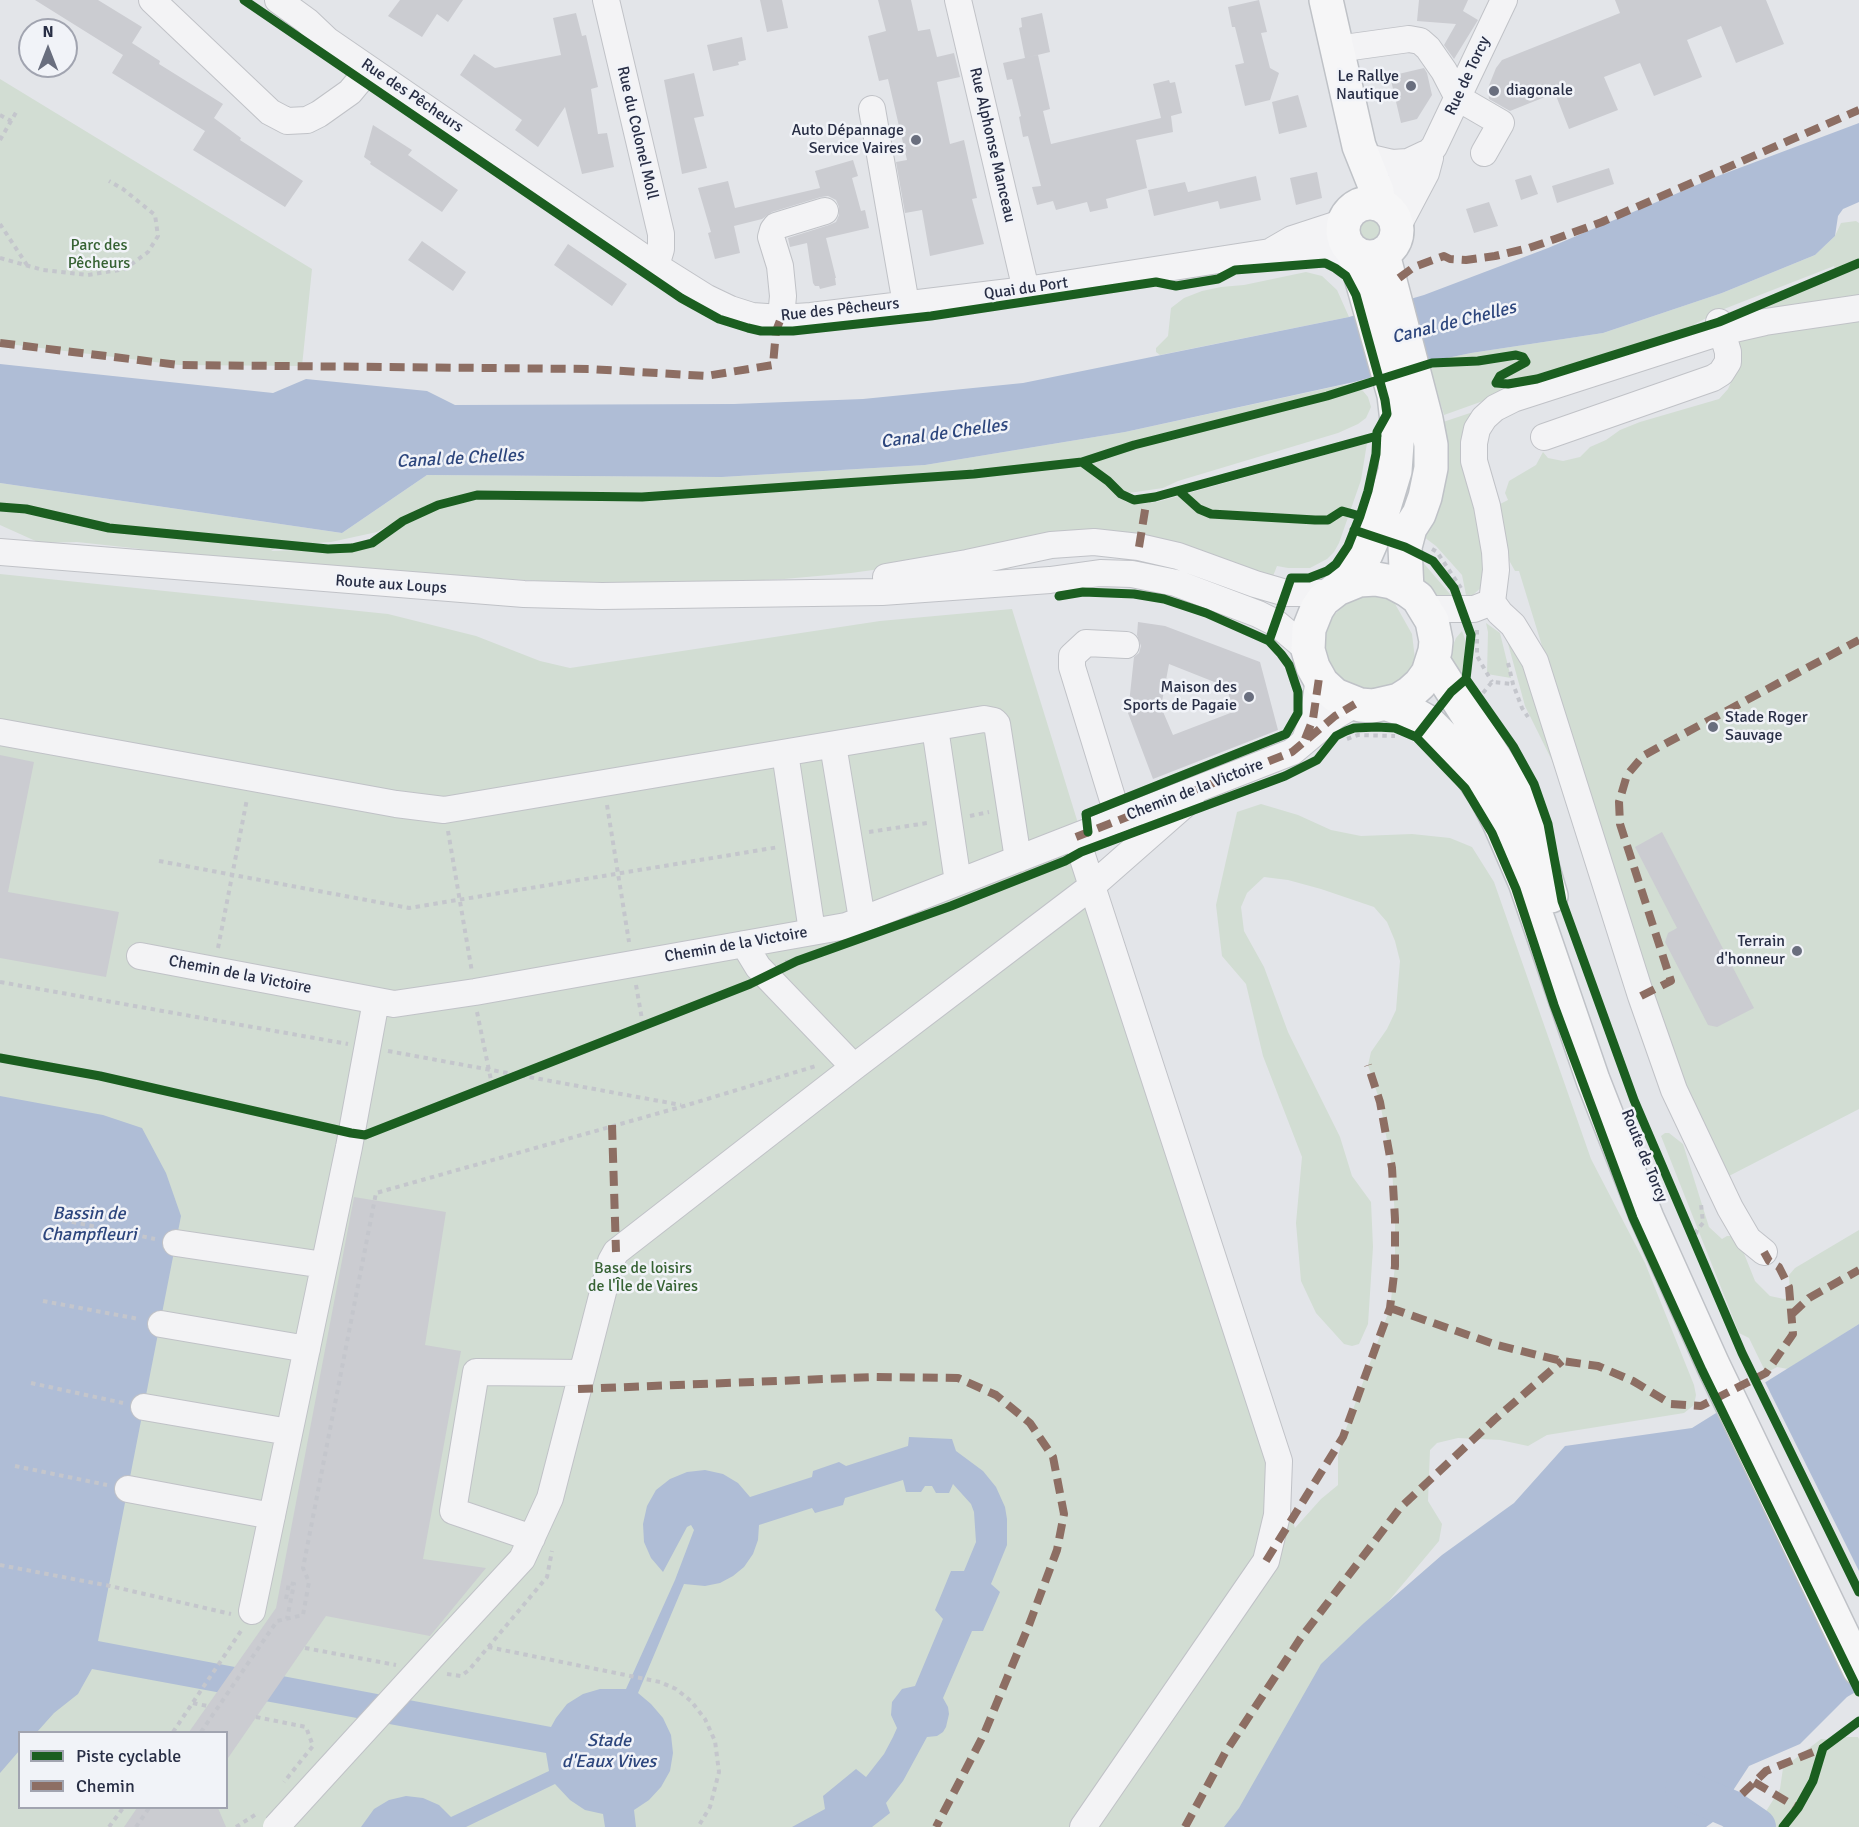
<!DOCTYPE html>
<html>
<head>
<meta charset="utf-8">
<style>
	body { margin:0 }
	#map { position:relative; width:1859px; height:1827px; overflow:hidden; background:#e3e5e9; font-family:Signika,sans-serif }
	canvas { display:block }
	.legend { position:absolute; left:18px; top:1731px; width:210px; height:78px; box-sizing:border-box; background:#f1f3f8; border:2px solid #a1a4b0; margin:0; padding:8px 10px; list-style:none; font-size:18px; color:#282e45 }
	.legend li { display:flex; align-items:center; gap:12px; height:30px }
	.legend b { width:30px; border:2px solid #a1a4b0 }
	.north { position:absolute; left:18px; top:18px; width:60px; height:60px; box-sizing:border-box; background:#f1f3f8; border:2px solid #a1a4b0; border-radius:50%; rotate:0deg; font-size:16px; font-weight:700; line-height:24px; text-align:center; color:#282e45 }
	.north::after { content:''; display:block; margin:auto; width:21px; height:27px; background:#696e7e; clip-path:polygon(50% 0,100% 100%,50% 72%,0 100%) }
</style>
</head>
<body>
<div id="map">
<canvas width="1859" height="1827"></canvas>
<ul class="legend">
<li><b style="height:8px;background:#1b5e20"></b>Piste cyclable</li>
<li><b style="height:8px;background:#8d6e63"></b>Chemin</li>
</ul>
<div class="north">N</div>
</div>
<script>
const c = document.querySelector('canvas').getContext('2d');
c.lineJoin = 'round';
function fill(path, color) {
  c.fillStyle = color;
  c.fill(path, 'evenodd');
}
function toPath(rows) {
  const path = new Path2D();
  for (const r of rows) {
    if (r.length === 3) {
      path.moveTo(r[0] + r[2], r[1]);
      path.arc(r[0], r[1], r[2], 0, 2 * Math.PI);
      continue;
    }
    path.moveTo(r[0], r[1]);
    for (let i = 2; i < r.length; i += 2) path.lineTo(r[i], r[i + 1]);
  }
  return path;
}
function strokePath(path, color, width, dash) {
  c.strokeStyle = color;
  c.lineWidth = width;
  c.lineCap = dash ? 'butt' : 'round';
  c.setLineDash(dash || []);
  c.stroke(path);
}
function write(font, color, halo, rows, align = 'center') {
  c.font = font + ' Signika,sans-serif';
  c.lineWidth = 5;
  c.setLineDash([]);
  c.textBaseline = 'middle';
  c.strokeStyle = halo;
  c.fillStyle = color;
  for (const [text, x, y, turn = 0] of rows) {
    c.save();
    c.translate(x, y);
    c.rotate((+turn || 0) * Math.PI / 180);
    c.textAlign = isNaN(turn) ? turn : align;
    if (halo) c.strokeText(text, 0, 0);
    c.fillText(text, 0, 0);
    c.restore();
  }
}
const green = toPath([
	[0,79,312,269,302,366,179,365,0,343],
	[1372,229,13],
	[1856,221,1859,223,1859,1109,1729,1176,1724,1171,1682,1083,1624,913,1519,571,1515,571,1510,562,1501,544,1498,505,1508,500,1505,493,1509,481,1536,465,1543,452,1548,458,1563,461,1580,457,1590,447,1606,440,1620,430,1640,422,1719,399,1728,389,1733,378,1737,321,1746,311,1836,272,1834,266,1724,309,1695,324,1691,331,1581,366,1444,415,1428,362,1471,353,1603,333,1722,293,1815,255,1835,236,1841,223],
	[1306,272,1322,276,1337,290,1349,317,1160,355,1156,352,1156,348,1168,336,1171,308,1184,298,1202,291,1221,287,1244,285],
	[1342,385,1356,387,1363,391,1368,397,1371,407,1366,418,1358,424,1338,433,1178,481,1163,488,1115,495,1127,502,1138,504,1157,502,1367,443,1361,480,1339,543,1334,552,1327,559,1310,568,1288,568,1277,566,1271,581,1159,541,953,559,851,573,784,579,724,582,556,582,248,562,224,558,77,542,40,543,0,525,0,483,342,533,427,475,722,477,925,465,1125,432],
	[400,519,402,522,372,543,352,548,271,551,285,542,303,544,331,542,377,532],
	[1479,410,1476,494,1485,584,1473,595,1466,595,1462,575,1436,546,1420,534,1435,431,1444,427,1443,422],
	[1414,552,1456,601,1438,596,1424,586],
	[0,574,388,614,476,636,540,661,570,668,880,621,1012,609,1295,1528,1321,1499,1338,1485,1338,1456,1343,1437,1390,1308,1395,1266,1395,1219,1392,1168,1380,1102,1368,1065,1371,1052,1387,1029,1396,1010,1400,961,1395,941,1387,922,1374,907,1321,889,1288,880,1264,877,1247,893,1241,907,1244,931,1264,967,1288,1032,1340,1137,1352,1176,1371,1202,1373,1247,1368,1324,1359,1344,1352,1346,1344,1344,1316,1313,1301,1281,1296,1223,1302,1157,1263,1056,1246,984,1222,956,1216,905,1237,812,1261,804,1298,815,1331,830,1361,836,1412,834,1450,838,1472,847,1494,882,1591,1159,1645,1263,1694,1385,1696,1395,1694,1405,1684,1413,1547,1435,1528,1446,1500,1440,1458,1438,1437,1443,1430,1450,1428,1501,1442,1524,1439,1541,1387,1603,1333,1653,1414,1827,0,1827],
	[20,1732,226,1732,226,1808,20,1808],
	[1372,596,1386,598,1394,602,1412,634,1415,659,1409,671,1397,682,1382,688,1366,689,1350,684,1338,675,1329,661,1325,645,1327,629,1334,615,1345,605,1358,598],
	[1486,623,1500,633,1511,678,1487,674,1488,632],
	[1503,625,1512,633,1571,799,1525,706],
	[1462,631,1465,639,1464,662,1461,673,1457,680,1449,655,1456,638],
	[1665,1133,1669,1133,1683,1144,1709,1227,1722,1239,1727,1236,1737,1236,1755,1281,1770,1296,1784,1299,1790,1296,1789,1275,1795,1268,1859,1230,1859,1324,1788,1369,1777,1367,1766,1373,1749,1338,1739,1333,1661,1136],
	[1845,1737,1858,1737,1859,1739,1859,1827,1749,1827,1763,1816,1780,1789,1783,1768,1821,1739,1836,1740]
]);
const water = toPath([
	[1859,123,1859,202,1843,209,1838,216,1835,236,1815,255,1722,293,1603,333,1471,353,1428,362,1354,382,1125,432,925,465,722,477,427,475,342,533,0,483,0,364,273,393,306,379,427,391,455,405,734,404,863,399,1023,383,1349,317,1424,295,1548,248,1718,176],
	[0,1096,103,1115,142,1128,166,1173,181,1216,98,1641,551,1727,556,1718,567,1704,583,1694,600,1689,626,1689,675,1580,694,1530,691,1525,687,1527,663,1572,651,1558,644,1542,643,1524,647,1506,656,1490,670,1479,687,1472,705,1470,723,1474,738,1483,750,1497,812,1477,813,1471,839,1462,846,1466,908,1446,909,1437,952,1439,956,1451,983,1471,996,1487,1005,1507,1007,1519,1007,1545,991,1584,1000,1592,983,1631,972,1631,943,1698,948,1707,949,1714,946,1727,943,1732,937,1736,927,1737,903,1781,886,1803,890,1813,872,1827,792,1827,825,1809,823,1796,856,1769,866,1777,884,1754,893,1737,897,1728,891,1715,892,1702,902,1689,915,1686,943,1619,935,1610,951,1571,964,1571,976,1542,974,1512,971,1504,953,1484,949,1493,936,1493,932,1486,925,1486,921,1492,906,1492,903,1480,845,1498,843,1505,815,1513,812,1508,759,1525,758,1540,753,1554,744,1567,733,1576,720,1583,705,1586,684,1584,638,1693,651,1704,663,1718,671,1735,673,1753,670,1771,661,1787,649,1800,634,1810,636,1827,605,1827,603,1814,585,1810,570,1800,555,1784,466,1827,361,1827,374,1809,389,1800,406,1796,423,1798,439,1805,451,1817,549,1771,546,1753,92,1669,78,1694,54,1713,37,1732,20,1732,19,1751,0,1773],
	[1859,1324,1859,1690,1847,1697,1800,1744,1749,1766,1734,1789,1731,1809,1706,1827,1224,1827,1239,1808,1321,1664,1364,1623,1442,1555,1514,1503,1565,1446,1692,1428]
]);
const pier = toPath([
	[1764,1380,1859,1571,1859,1631,1743,1393]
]);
const river = toPath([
	[1684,1789,1731,1809,1757,1827]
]);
const building = toPath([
	[35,0,98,0,142,27,132,43,160,61,159,64,223,104,214,118,241,138,240,140,303,181,285,207,193,150,205,131,112,73,123,55],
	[400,0,463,0,448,22,437,14,422,37,388,16],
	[760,0,782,0,788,28,767,32],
	[878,0,911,0,918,31,930,29,937,57,954,53,960,77,937,82,950,144,964,140,977,198,972,199,984,244,930,256,922,210,905,213,896,162,907,160,888,79,879,81,868,36,886,31],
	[1259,0,1267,32,1261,33,1270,68,1279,73,1270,100,1245,106,1235,65,1244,63,1235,27,1232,27,1228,7],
	[1419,0,1468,0,1463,11,1478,20,1454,59,1444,45,1456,24,1417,21],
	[1615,0,1766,0,1784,44,1736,63,1721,26,1687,40,1702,77,1654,96,1640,63,1604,77,1618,110,1569,129,1555,93,1510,111,1489,99,1488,88,1496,68,1502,60,1620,13],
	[576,13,582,36,586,35,598,87,591,89,598,134,607,133,614,167,582,174,565,107,538,147,515,130,522,120,460,75,474,54,495,68,561,55,553,18],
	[1042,13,1050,52,1025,58,1019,28,1022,27,1021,18],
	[742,37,746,60,738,62,739,65,713,71,707,45],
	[1038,55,1050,109,1043,111,1051,144,1161,118,1153,84,1169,80,1170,83,1175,82,1182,113,1171,116,1173,132,1136,140,1147,188,1106,199,1108,208,1090,212,1087,202,1056,210,1053,201,1037,205,1032,187,1041,186,1028,136,1023,137,1019,117,1021,116,1012,79,1007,80,1003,63],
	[1424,68,1427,73,1432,95,1417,119,1401,123,1390,76],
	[694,73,704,116,694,118,707,168,682,174,664,80],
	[1298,95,1307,127,1279,134,1272,102],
	[373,125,412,150,408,155,458,190,442,212,370,164,371,162,364,157],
	[853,160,858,176,852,178,861,211,865,210,869,228,826,238,836,278,835,278,836,285,820,289,819,286,815,286,813,283,807,243,790,247,788,238,829,225,836,222,839,215,839,207,836,200,828,196,821,197,772,212,762,219,734,226,740,253,715,259,708,233,711,232,698,188,728,181,735,208,820,188,815,171],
	[1609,168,1614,184,1557,203,1552,186],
	[1317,172,1322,198,1296,205,1290,178],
	[1531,175,1538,194,1521,200,1515,180],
	[1256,176,1261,200,1220,209,1218,201,1154,216,1148,190,1185,182,1188,192],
	[1489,202,1498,226,1474,233,1466,209],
	[422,241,466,272,453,291,408,260],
	[568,244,627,284,612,306,554,265],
	[1138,622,1165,626,1260,662,1278,730,1153,779,1128,713,1134,657,1139,653,1141,646,1137,635],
	[1169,664,1227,687,1233,712,1173,735,1161,707],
	[0,755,34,762,8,892,119,912,106,977,0,958],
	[1662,832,1754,1008,1717,1027,1708,1025,1665,942,1668,933,1677,928,1635,847],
	[354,1197,446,1212,425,1345,461,1351,423,1559,486,1568,430,1636,326,1616,226,1761,226,1732,189,1732,276,1608],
	[137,1808,218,1808,226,1827,124,1827]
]);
const path = toPath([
	[0,115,11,121],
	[0,140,18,109],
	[0,224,27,265],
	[0,258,43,270,88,275,125,269,148,252,158,236,155,215,123,189,109,181],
	[1432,549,1437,552,1461,588],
	[1477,630,1477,656,1492,682],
	[1508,663,1513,684,1522,708,1528,717],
	[1483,693,1492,682,1513,684],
	[1347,739,1358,735,1395,736],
	[607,805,629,942],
	[970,816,989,812],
	[448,831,472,972],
	[869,832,927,823],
	[159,861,409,908,779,847],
	[218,948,247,799],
	[785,962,797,961,796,957],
	[0,982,348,1044],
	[636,985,643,1025],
	[477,1012,492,1085],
	[388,1051,681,1105],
	[63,1220,155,1239],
	[1694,1243,1697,1230,1703,1223,1701,1204],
	[43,1301,139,1319],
	[31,1383,123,1403],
	[15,1466,107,1485],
	[0,1565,110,1586,231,1614],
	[286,1599,289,1583,294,1584,287,1619],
	[488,1647,660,1682,676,1689,691,1701,705,1719,715,1741,719,1772,710,1807,698,1827],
	[305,1648,396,1665],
	[447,1674,461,1676,469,1670,547,1577,552,1551],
	[193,1703,207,1706],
	[256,1717,306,1727,313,1746,284,1782],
	[173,1732,243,1628],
	[201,1732,277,1621,303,1615,309,1582,303,1568,376,1193,684,1106,816,1066],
	[109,1827,123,1808],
	[136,1827,149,1808],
	[236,1827,258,1813]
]);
const minor = toPath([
	[152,0,270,112,287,121,307,120,319,114,350,92,369,69],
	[278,0,307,21,327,40,656,266,707,298,730,309,752,316,781,318,811,316,1026,290,1270,252,1337,254,1354,252],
	[606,0,661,234,661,249,656,266],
	[958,0,1026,290],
	[1337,49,1409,39,1420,41,1428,48,1444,71,1458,98,1501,123,1484,153],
	[872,109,906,304],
	[1362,156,1392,163,1408,162,1425,154],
	[1379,204,1434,147,1504,0],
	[1398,226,1426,173,1430,158],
	[1273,250,1292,239,1344,222],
	[781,318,783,296,780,266,771,237,773,230,776,226,825,211],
	[1544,437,1713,378,1721,373,1728,362,1728,352,1719,322],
	[0,552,524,594,602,596,882,592,1050,580,1100,573,1132,574,1176,583,1258,614,1276,623,1308,650],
	[886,577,967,563,1051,545,1094,542,1139,547,1178,556,1255,584,1286,593,1331,593],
	[1426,609,1474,609,1492,602],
	[935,728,958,882],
	[0,732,396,804,444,810,984,719,994,721,997,724,1018,859],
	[1304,742,1313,719,1319,678],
	[833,745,862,919],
	[785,753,812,931],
	[1119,820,1072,667,1072,656,1086,643,1126,645],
	[1076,837,1279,1461,1277,1515,1266,1561,1083,1827],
	[744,944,758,967,854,1067],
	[140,956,394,1004,475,992,846,926,1292,752,1335,716,1355,704],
	[176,1243,324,1265],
	[1764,1252,1748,1239,1730,1208,1674,1090,1641,996,1535,661,1513,625,1500,613,1492,602,1496,570,1495,552,1487,506,1474,461,1474,443,1477,429,1484,418,1495,408,1513,399,1721,332,1765,322,1859,308],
	[161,1324,307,1349],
	[144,1407,289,1432],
	[128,1489,272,1516],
	[532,1538,453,1511,476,1372,582,1373],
	[252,1611,349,1147,376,1001],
	[448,1639,522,1559,550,1498,611,1261,616,1252,854,1067,1092,886,1191,799]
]);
const major = toPath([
	[1326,0,1359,146,1377,191,1379,204],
	[1370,230,27],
	[1383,254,1426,419,1431,445,1431,468,1425,497,1419,514,1410,528,1405,547,1407,590,1418,598,1432,621,1436,641,1435,651,1428,673,1420,684,1410,693,1399,700,1373,706,1360,705,1335,695,1322,683,1313,667,1308,650,1309,629,1317,609,1323,600,1337,589,1359,580,1376,579,1392,582,1407,590],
	[1343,585,1366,554,1379,524,1395,471,1398,430,1394,395,1354,252],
	[1433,661,1514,788,1532,826,1538,852,1551,896],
	[1387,704,1410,712,1428,722,1452,746,1485,795,1499,822,1525,882,1593,1080,1647,1218,1713,1365,1859,1669]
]);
const minorBridge = toPath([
	[276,1827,448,1639]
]);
const quiet = toPath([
	[1399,278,1414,267,1444,256,1450,259,1466,260,1495,256,1529,248,1555,239,1602,222,1859,110],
	[0,343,179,365,589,369,706,376,773,365,776,331,781,318],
	[1139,547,1147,498],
	[1305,739,1313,719,1319,678],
	[1076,837,1292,752,1335,716,1355,704],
	[1641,996,1671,981,1620,824,1619,802,1627,775,1643,756,1661,746,1859,640],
	[612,1125,616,1252],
	[1390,1308,1497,1345,1562,1361,1598,1366,1633,1381,1671,1404,1701,1406,1766,1373,1793,1334,1789,1287,1779,1267,1769,1261,1764,1252],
	[1792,1314,1809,1298,1859,1270],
	[578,1389,875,1377,958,1378,996,1395,1030,1423,1053,1457,1064,1514,1057,1550,1029,1625,984,1734,936,1827],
	[1266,1561,1343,1437,1390,1308,1395,1266,1395,1219,1392,1168,1380,1102,1368,1065],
	[1754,1782,1798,1808],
	[1742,1794,1766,1771,1823,1748],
	[1185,1827,1225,1753,1300,1639,1400,1508,1494,1420,1562,1361]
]);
const cycleway = toPath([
	[244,0,681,298,719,319,748,328,761,331,793,331,931,316,1156,282,1176,286,1218,279,1235,270,1325,263,1335,268,1346,276,1356,295,1385,400,1387,414,1377,432,1376,454,1368,491,1360,516,1348,546,1336,564,1327,571,1309,578,1291,578,1269,641],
	[1082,462,1108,481,1121,494,1134,500,1155,497,1377,436],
	[1179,491,1199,509,1211,514,1315,520,1328,520,1342,511,1360,516],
	[0,507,26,509,109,528,328,549,352,548,372,543,403,521,438,505,477,495,642,497,974,474,1082,462,1134,445,1327,396,1432,363,1478,361,1516,355,1523,357,1526,362,1500,376,1496,383,1508,384,1537,379,1719,322,1859,263],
	[1059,596,1083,592,1134,594,1164,599,1206,613,1269,641,1281,654,1289,665,1298,692,1298,713,1286,734,1086,814,1088,832],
	[1466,679,1513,746,1534,784,1548,824,1562,901,1634,1100,1742,1353,1859,1592],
	[1416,737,1465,788,1492,833,1516,889,1554,1005,1633,1218,1702,1370,1859,1692],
	[0,1058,100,1076,351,1133,365,1135,750,984,797,961,951,906,1065,861,1081,852,1285,776,1317,760,1336,736,1346,731,1354,728,1377,727,1395,728,1416,737,1451,692,1466,679,1471,635,1454,588,1433,561,1405,547,1354,530],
	[1783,1827,1798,1808,1813,1781,1823,1748,1859,1721]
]);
const markers = [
	[1411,86,6,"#696e7e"],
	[1494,91,6,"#696e7e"],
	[916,140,6,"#696e7e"],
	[1249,697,6,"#696e7e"],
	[1713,727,6,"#696e7e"],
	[1797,951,6,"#696e7e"]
];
const streetNames = [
	["Rue de Torcy",1468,76,-65],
	["Rue des Pêcheurs",412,96,34],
	["Rue du Colonel Moll",637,133,77],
	["Rue Alphonse Manceau",992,145,77],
	["Quai du Port",1026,289,-8],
	["Rue des Pêcheurs",840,310,-6],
	["Route aux Loups",391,585,4],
	["Chemin de la Victoire",1195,790,-21],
	["Chemin de la Victoire",736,945,-10],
	["Chemin de la Victoire",240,975,11],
	["Route de Torcy",1644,1156,68]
];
const poiNames = [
	["Le Rallye",1399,77],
	["Nautique",1399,95],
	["diagonale",1506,91,"left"],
	["Auto Dépannage",904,131],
	["Service Vaires",904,149],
	["Maison des",1237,688],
	["Sports de Pagaie",1237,706],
	["Stade Roger",1725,718,"left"],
	["Sauvage",1725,736,"left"],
	["Terrain",1785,942],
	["d'honneur",1785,960]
];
const parkNames = [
	["Parc des",99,246],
	["Pêcheurs",99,264],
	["Base de loisirs",643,1269],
	["de l'Île de Vaires",643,1287]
];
const waterNames = [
	["Canal de Chelles",1454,323,-14],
	["Canal de Chelles",944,434,-8],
	["Canal de Chelles",460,459,-3],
	["Bassin de",89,1214],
	["Champfleuri",89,1235],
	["Stade",609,1741],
	["d'Eaux Vives",609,1762]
];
fill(green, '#d2ddd3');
fill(water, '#afbdd6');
fill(pier, '#e3e5e9');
strokePath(river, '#afbdd6', 38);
fill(building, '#cbccd1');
strokePath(minor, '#c0c2c7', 28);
strokePath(major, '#bfc2c7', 36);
strokePath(path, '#c4c6cc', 4, [4.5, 4.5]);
strokePath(minor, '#f3f3f5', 26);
strokePath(major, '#f6f6f7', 33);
strokePath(minorBridge, '#c0c2c7', 28, []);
strokePath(minorBridge, '#f3f3f5', 26);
strokePath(quiet, '#8d6e63', 8, [15, 8]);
strokePath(cycleway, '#1b5e20', 9);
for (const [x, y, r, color] of markers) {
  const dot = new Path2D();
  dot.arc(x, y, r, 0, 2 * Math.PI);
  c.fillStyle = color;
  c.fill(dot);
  strokePath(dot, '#f1f3f8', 2);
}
write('16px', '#282e45', '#f1f3f8', streetNames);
write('16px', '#282e45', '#f1f3f8', poiNames, 'right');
write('16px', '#366233', '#f1f3f8', parkNames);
write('italic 18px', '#2d467d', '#f1f3f8', waterNames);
</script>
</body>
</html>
